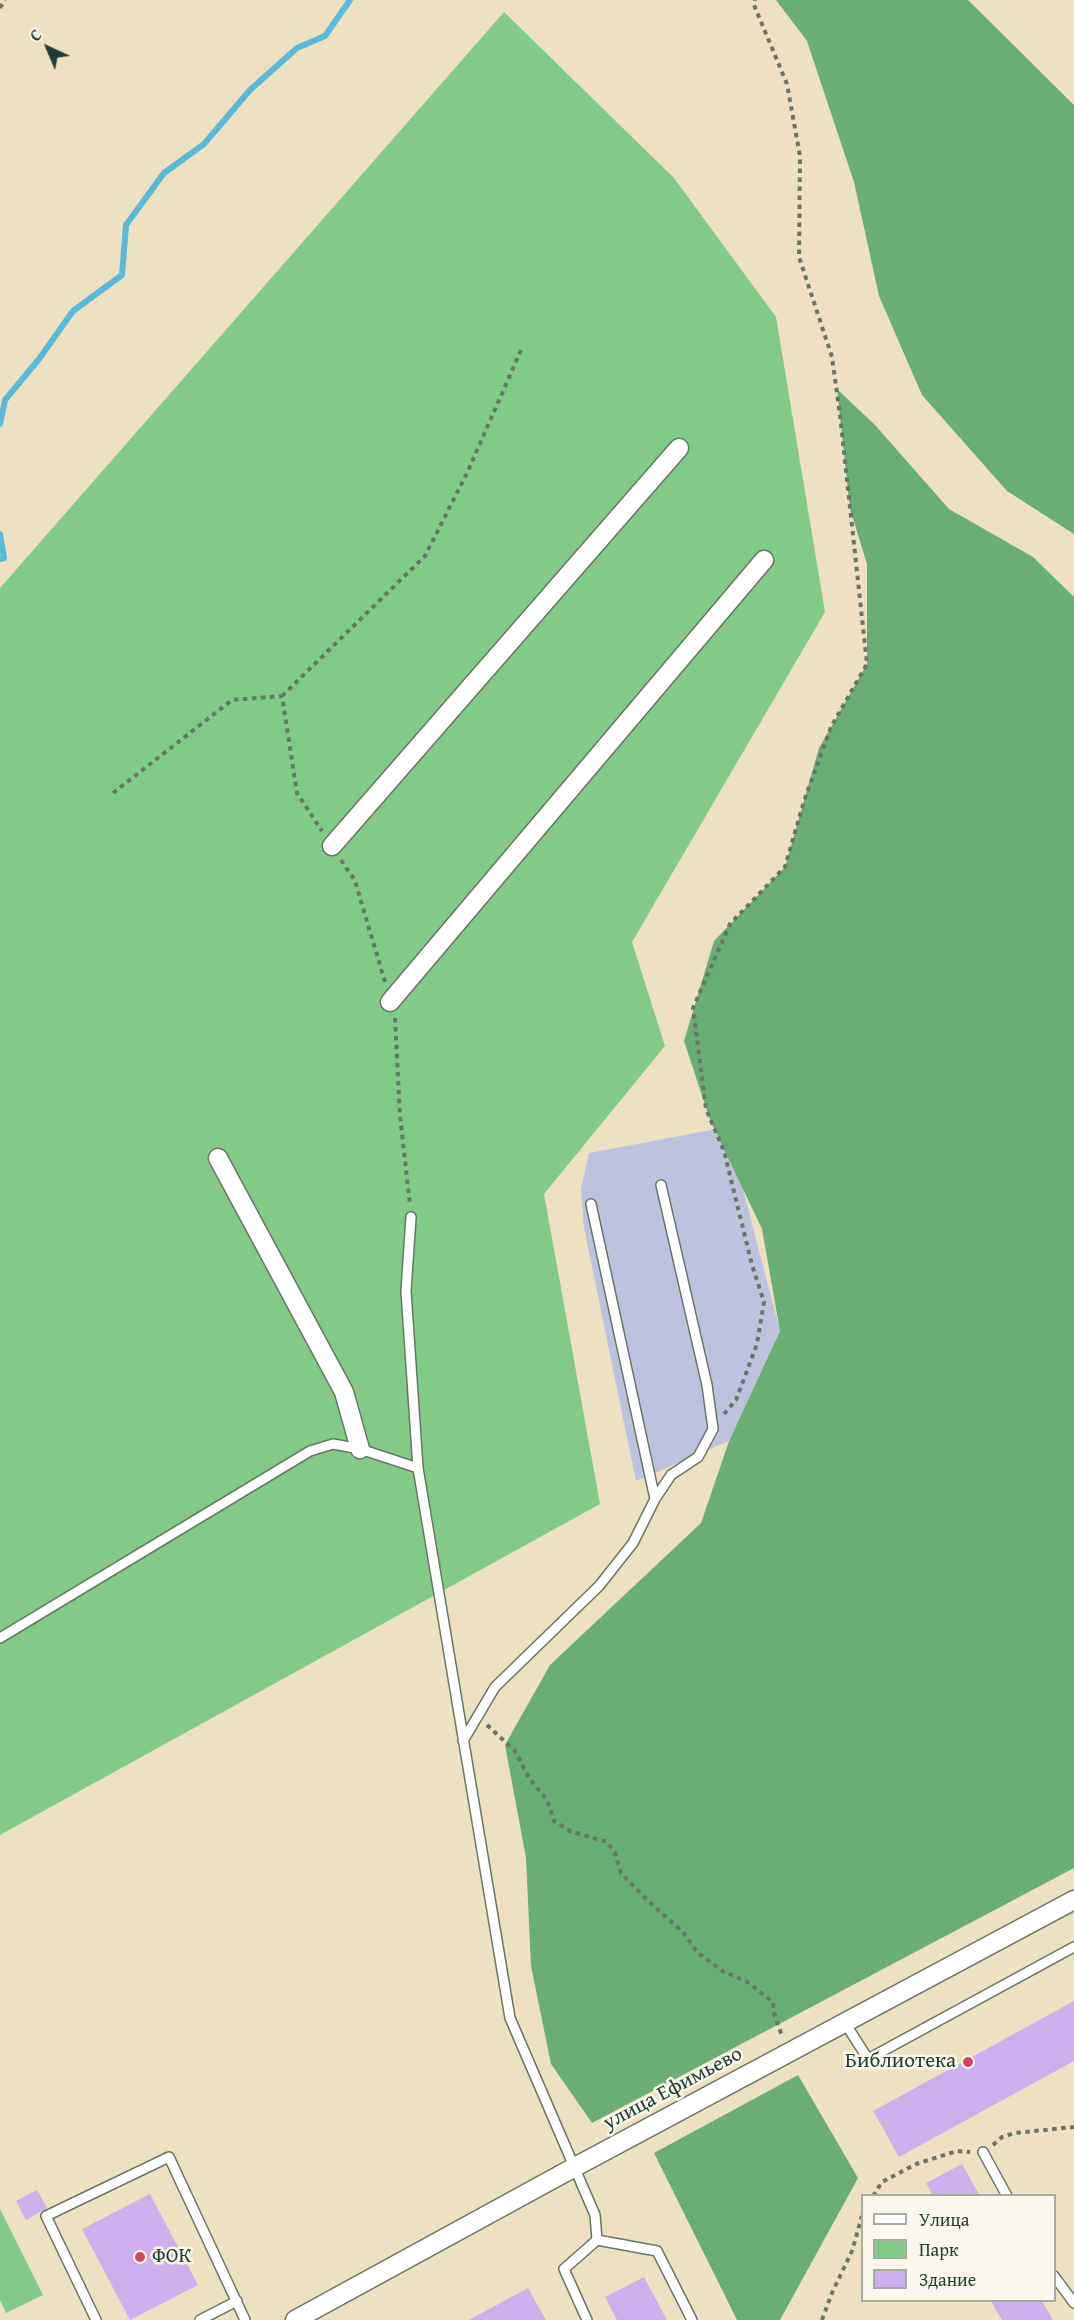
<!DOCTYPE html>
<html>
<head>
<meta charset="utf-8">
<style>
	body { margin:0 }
	#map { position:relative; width:1074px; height:2320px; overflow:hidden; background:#eee1c1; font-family:"Gentium Book Plus",serif }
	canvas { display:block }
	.legend { position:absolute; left:861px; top:2194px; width:195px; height:108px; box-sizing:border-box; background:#fbf7ec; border:2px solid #a3ada2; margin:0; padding:8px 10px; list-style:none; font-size:18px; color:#1f3d34 }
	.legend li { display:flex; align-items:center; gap:12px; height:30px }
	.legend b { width:30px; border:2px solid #a3ada2 }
	.north { position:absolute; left:18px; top:18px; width:60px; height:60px; -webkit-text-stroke:4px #fbf7ec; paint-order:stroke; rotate:316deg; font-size:16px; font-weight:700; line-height:24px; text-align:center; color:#1f3d34 }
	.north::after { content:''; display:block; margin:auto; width:21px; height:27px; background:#1f3d34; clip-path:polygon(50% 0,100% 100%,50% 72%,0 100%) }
</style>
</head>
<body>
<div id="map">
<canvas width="1074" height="2320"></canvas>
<ul class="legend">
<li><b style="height:8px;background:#fff"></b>Улица</li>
<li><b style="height:16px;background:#82cb87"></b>Парк</li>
<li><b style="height:16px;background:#cdafee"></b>Здание</li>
</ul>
<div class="north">С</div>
</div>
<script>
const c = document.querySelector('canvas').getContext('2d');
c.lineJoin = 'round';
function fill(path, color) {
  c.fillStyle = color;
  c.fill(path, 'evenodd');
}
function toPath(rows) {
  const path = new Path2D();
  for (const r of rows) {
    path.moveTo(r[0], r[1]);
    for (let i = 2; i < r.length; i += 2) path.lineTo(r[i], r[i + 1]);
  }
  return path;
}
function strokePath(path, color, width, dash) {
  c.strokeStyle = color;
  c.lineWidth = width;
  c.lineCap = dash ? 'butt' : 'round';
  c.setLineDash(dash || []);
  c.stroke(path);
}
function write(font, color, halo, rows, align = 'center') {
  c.font = font + ' "Gentium Book Plus",serif';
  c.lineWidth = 5;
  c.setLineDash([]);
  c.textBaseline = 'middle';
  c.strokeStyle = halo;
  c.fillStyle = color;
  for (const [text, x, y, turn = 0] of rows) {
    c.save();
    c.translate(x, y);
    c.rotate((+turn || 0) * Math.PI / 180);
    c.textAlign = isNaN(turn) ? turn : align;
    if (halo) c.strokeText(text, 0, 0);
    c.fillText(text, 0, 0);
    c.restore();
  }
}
const industrial = toPath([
	[727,1127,780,1331,729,1441,636,1481,584,1228,581,1189,589,1153]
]);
const green = toPath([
	[504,12,674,178,776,317,825,612,632,942,665,1046,544,1194,600,1504,0,1835,0,588],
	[0,2209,43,2295,6,2313,0,2300]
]);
const forest = toPath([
	[776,0,968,0,1074,105,1074,534,1007,491,922,395,879,296,854,182,807,41],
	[837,389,875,425,949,509,1033,557,1074,597,1074,1868,592,2123,551,2064,531,1966,526,1858,505,1745,550,1665,701,1523,729,1441,780,1331,762,1229,710,1120,684,1041,714,941,785,867,819,748,867,664,867,564,850,509],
	[798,2075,858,2178,780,2320,737,2320,654,2153]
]);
const stream = toPath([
	[0,424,5,400,39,359,73,311,122,275,126,225,164,173,204,144,250,90,297,48,325,36,350,0],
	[0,534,4,558,0,559]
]);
const building = toPath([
	[1074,2001,1074,2061,899,2157,873,2111],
	[962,2164,980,2196,933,2196,926,2183],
	[37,2190,47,2208,26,2220,16,2201],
	[150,2194,198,2285,130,2320,82,2229],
	[644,2277,667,2320,617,2320,605,2297],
	[528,2288,546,2320,469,2320],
	[991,2301,1042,2301,1053,2320,1002,2320]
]);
const path = toPath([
	[0,8,5,0],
	[282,696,425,556,467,473,522,348],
	[113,793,232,700,282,696,297,793,322,831],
	[341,860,355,881,385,982],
	[395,1018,400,1116,410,1205],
	[724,1414,736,1400,757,1344,764,1302,752,1265,724,1151,706,1109,693,1008,730,924,785,867,804,801,831,727,867,664,840,415,832,357,799,257,800,156,787,84,754,5,755,0],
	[487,1725,515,1751,529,1778,547,1800,554,1821,570,1831,607,1842,615,1853,621,1873,646,1899,683,1932,698,1953,724,1972,746,1981,773,2002,774,2013,782,2036],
	[993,2145,1002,2137,1015,2133,1074,2127],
	[873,2196,882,2182,916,2164,957,2151,970,2152],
	[822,2320,832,2293,852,2251,862,2216]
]);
const lane = toPath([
	[411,1217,406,1291,418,1468,510,2018,595,2215,597,2240,564,2269,587,2320],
	[655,1499,671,1475,698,1457,713,1429,707,1385,661,1185],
	[0,1638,310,1451,333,1444,360,1449,418,1468],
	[463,1741,495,1687,599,1586,633,1543,655,1499,591,1204],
	[845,2023,868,2059,1074,1947],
	[983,2152,1007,2196],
	[597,2240,657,2251,692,2320],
	[1054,2276,1074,2303],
	[96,2320,46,2216,169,2157,245,2320],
	[200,2320,237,2301]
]);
const street = toPath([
	[332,846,679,448],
	[390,1002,764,560],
	[218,1158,344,1392,360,1449],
	[295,2320,573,2168,1074,1900]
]);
const markers = [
	[968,2062,6,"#d1495b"],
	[140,2257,6,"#d1495b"]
];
const poiNames = [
	["Библиотека",956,2062],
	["ФОК",152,2257,"left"]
];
const streetNames = [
	["улица Ефимьево",673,2089,-28]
];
fill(industrial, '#bdc3de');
fill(green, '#82cb87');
fill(forest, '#69af74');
strokePath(stream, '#59b9d8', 6);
fill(building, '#cdafee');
strokePath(lane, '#677665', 12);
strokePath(street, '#677665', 21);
strokePath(path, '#677665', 4, [4.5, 4.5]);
strokePath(lane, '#fff', 9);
strokePath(street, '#fff', 18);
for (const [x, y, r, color] of markers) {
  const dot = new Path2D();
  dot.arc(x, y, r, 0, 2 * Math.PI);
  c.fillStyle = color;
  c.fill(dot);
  strokePath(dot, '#fbf7ec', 2);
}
write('21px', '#1f3d34', '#fbf7ec', poiNames, 'right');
write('21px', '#1f3d34', '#fbf7ec', streetNames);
</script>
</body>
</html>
